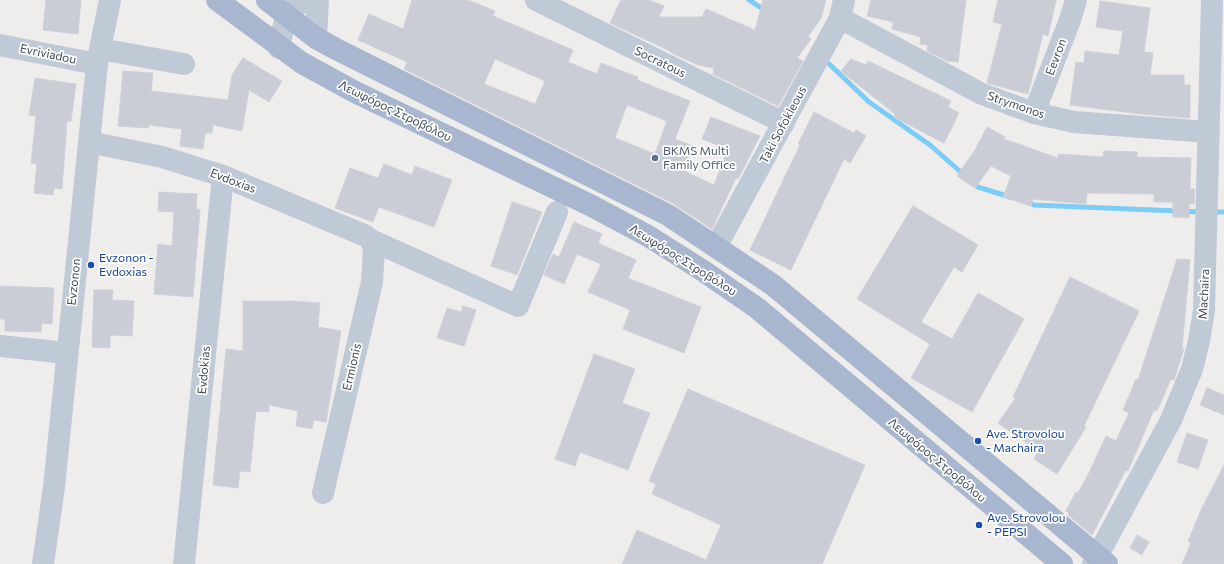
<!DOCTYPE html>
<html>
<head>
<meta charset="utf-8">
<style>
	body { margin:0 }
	canvas { display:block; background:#efecec }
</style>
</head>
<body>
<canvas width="1224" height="564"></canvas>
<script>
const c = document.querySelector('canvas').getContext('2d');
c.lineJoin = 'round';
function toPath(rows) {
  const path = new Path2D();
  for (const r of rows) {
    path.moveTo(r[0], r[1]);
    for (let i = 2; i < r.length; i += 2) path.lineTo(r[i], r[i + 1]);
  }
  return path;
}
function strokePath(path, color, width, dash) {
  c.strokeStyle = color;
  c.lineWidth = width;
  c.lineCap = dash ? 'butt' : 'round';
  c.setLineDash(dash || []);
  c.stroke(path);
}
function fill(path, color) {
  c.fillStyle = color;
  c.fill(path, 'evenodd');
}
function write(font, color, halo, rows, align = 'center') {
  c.font = font + ' Commissioner,sans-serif';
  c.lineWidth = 3.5;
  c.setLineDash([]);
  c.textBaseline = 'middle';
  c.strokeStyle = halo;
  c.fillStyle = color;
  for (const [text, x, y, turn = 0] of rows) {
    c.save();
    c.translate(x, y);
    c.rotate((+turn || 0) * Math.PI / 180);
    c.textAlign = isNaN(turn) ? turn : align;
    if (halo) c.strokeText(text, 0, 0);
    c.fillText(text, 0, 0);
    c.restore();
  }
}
const stream = toPath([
	[749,0,766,11],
	[825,60,869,102,930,145,964,175],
	[972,182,978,187,1010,197],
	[1026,202,1034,205,1201,212],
	[1211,212,1224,212]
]);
const building = toPath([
	[46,0,81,0,78,34,43,30,46,0],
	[412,0,468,0,495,11,493,16,573,50,568,62,597,74,601,63,638,77,637,80,690,101,675,139,693,146,684,171,714,185,728,149,702,139,711,117,760,136,738,179,736,178,712,229,674,204,404,69,407,62,358,40,369,14,403,29,412,0],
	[495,59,545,81,535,104,484,84,495,59],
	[627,105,667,121,655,154,615,138,627,105],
	[621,0,649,0,664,6,659,17,702,17,706,9,755,30,763,0,826,0,821,18,808,37,811,39,797,58,803,61,778,106,713,74,714,68,698,65,678,56,670,52,670,51,610,23,621,0],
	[871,0,966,0,958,62,947,61,927,51,928,45,920,44,921,37,892,29,893,22,867,16,871,0],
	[998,0,1056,0,1048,36,1043,34,1028,94,987,83,1002,24,993,22,998,0],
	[1100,1,1150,8,1144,52,1153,53,1150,75,1184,75,1184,85,1190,85,1190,118,1141,114,1070,105,1076,62,1084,63,1085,51,1119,55,1123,31,1096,27,1100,1],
	[243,58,282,81,269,102,249,90,242,131,213,125,212,133,205,133,203,149,180,146,182,129,149,125,148,128,118,126,123,71,153,73,151,91,228,100,232,75,243,58],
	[851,59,866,65,868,61,951,101,948,107,959,113,944,143,894,117,895,114,841,71,851,59],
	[35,78,76,84,71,121,67,121,62,189,54,188,53,195,34,193,37,164,31,163,36,116,29,115,35,78],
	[814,112,854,133,856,130,866,136,850,163,844,159,791,270,750,250,800,145,798,144,814,112],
	[987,127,1005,137,1004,139,1058,158,1058,154,1103,157,1104,151,1137,152,1137,157,1191,158,1190,189,1195,189,1194,204,1189,204,1189,218,1173,217,1173,202,1154,202,1154,194,1087,193,1086,204,1033,199,1031,206,1003,197,1011,176,991,166,975,188,957,176,975,150,987,127],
	[384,164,412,175,415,166,452,180,434,227,379,207,373,222,335,208,350,168,378,178,384,164],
	[159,192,197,194,196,209,200,210,193,297,154,294,158,244,172,246,174,212,158,211,159,192],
	[512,202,542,212,517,275,491,266,512,202],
	[913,206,978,245,962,272,954,267,921,322,952,339,978,293,1024,319,972,412,911,378,930,344,857,299,913,206],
	[574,222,602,234,598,243,636,260,628,278,701,307,684,353,623,329,630,310,588,292,601,264,577,254,564,284,544,275,553,254,559,257,574,222],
	[1177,259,1190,260,1182,349,1184,349,1174,380,1171,379,1157,411,1154,410,1128,471,1126,470,1092,535,1068,515,1069,513,1066,511,1076,492,1078,493,1088,475,1106,436,1116,441,1129,413,1123,410,1136,379,1138,380,1177,259],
	[1070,277,1139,311,1084,426,1086,427,1057,474,1034,459,1038,451,998,423,1015,399,1013,397,1070,277],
	[0,286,54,288,52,324,42,323,41,332,5,331,5,319,0,319,0,286],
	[94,290,113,290,112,300,134,301,132,336,110,335,110,348,92,347,94,290],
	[243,301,293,301,320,303,318,327,341,331,326,422,314,420,312,429,296,426,298,411,269,405,269,412,256,411,250,472,240,471,238,488,213,485,226,349,243,351,243,301],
	[463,306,476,310,464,346,437,338,447,308,461,312,463,306],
	[594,354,635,369,622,403,650,413,628,470,580,452,575,466,555,459,594,354],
	[1207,388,1224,395,1224,415,1200,405,1207,388],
	[688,389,865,465,822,564,622,564,637,530,706,560,721,525,652,494,656,484,649,481,688,389],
	[1187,433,1208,440,1198,469,1177,462,1187,433],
	[1224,465,1224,564,1182,564,1191,543,1188,541,1202,508,1224,465],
	[1137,535,1149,542,1142,555,1130,548,1137,535]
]);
const minor = toPath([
	[536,0,784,123],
	[840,18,982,94,1034,113,1074,122,1209,132],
	[316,38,318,0],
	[0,45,97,64],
	[279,48,286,15,304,0],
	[100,49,184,64],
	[1034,113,1070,20,1076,0],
	[89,142,162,157,223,176,366,236,371,240,518,306,557,212],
	[716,247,840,18,844,0],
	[0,346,67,353],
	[323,493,372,282,374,249,371,240],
	[43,564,54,487,97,64,110,0],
	[184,564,223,176],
	[1093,564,1171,420,1192,369,1199,341,1204,310,1212,0]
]);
const major = toPath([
	[217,0,302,63,355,92,592,206,648,236,702,270,757,308,1062,564],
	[267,0,316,38,336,49,668,215,773,285,1107,564]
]);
const markers = [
	[655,158,4,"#5c6f8a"],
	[91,265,4,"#1a4fb4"],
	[978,441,4,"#1a4fb4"],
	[979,525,4,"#1a4fb4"]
];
const streetNames = [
	["Evriviadou",48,54,12],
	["Eevron",1056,57,-69],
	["Socratous",660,62,26],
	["Strymonos",1016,105,19],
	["Λεωφόρος Στροβόλου",395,111,26],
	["Taki Sofokleous",783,125,-62],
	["Evdoxias",233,181,21],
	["Λεωφόρος Στροβόλου",683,260,32],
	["Evzonon",74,282,-84],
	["Machaira",1204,294,-87],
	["Ermionis",352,367,-77],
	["Evdokias",204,370,-85],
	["Λεωφόρος Στροβόλου",937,460,40]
];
const serviceNames = [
	["BKMS Multi",663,151],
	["Family Office",663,165]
];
const transitNames = [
	["Evzonon -",99,258],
	["Evdoxias",99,272],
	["Ave. Strovolou",986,434],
	["- Machaira",986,448],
	["Ave. Strovolou",987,518],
	["- PEPSI",987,532]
];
strokePath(stream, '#7ccdf5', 5);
fill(building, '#cacdd5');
strokePath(building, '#cfd1d9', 1);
strokePath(minor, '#c0c9d6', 22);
strokePath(major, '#a8b7cf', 22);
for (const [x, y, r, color] of markers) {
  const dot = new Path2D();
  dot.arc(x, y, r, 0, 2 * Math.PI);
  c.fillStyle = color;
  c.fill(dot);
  strokePath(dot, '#fff', 1.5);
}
write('12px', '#424c5b', '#fff', streetNames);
write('12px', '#4e5e75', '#fff', serviceNames, 'left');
write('12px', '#164399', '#fff', transitNames, 'left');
</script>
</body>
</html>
